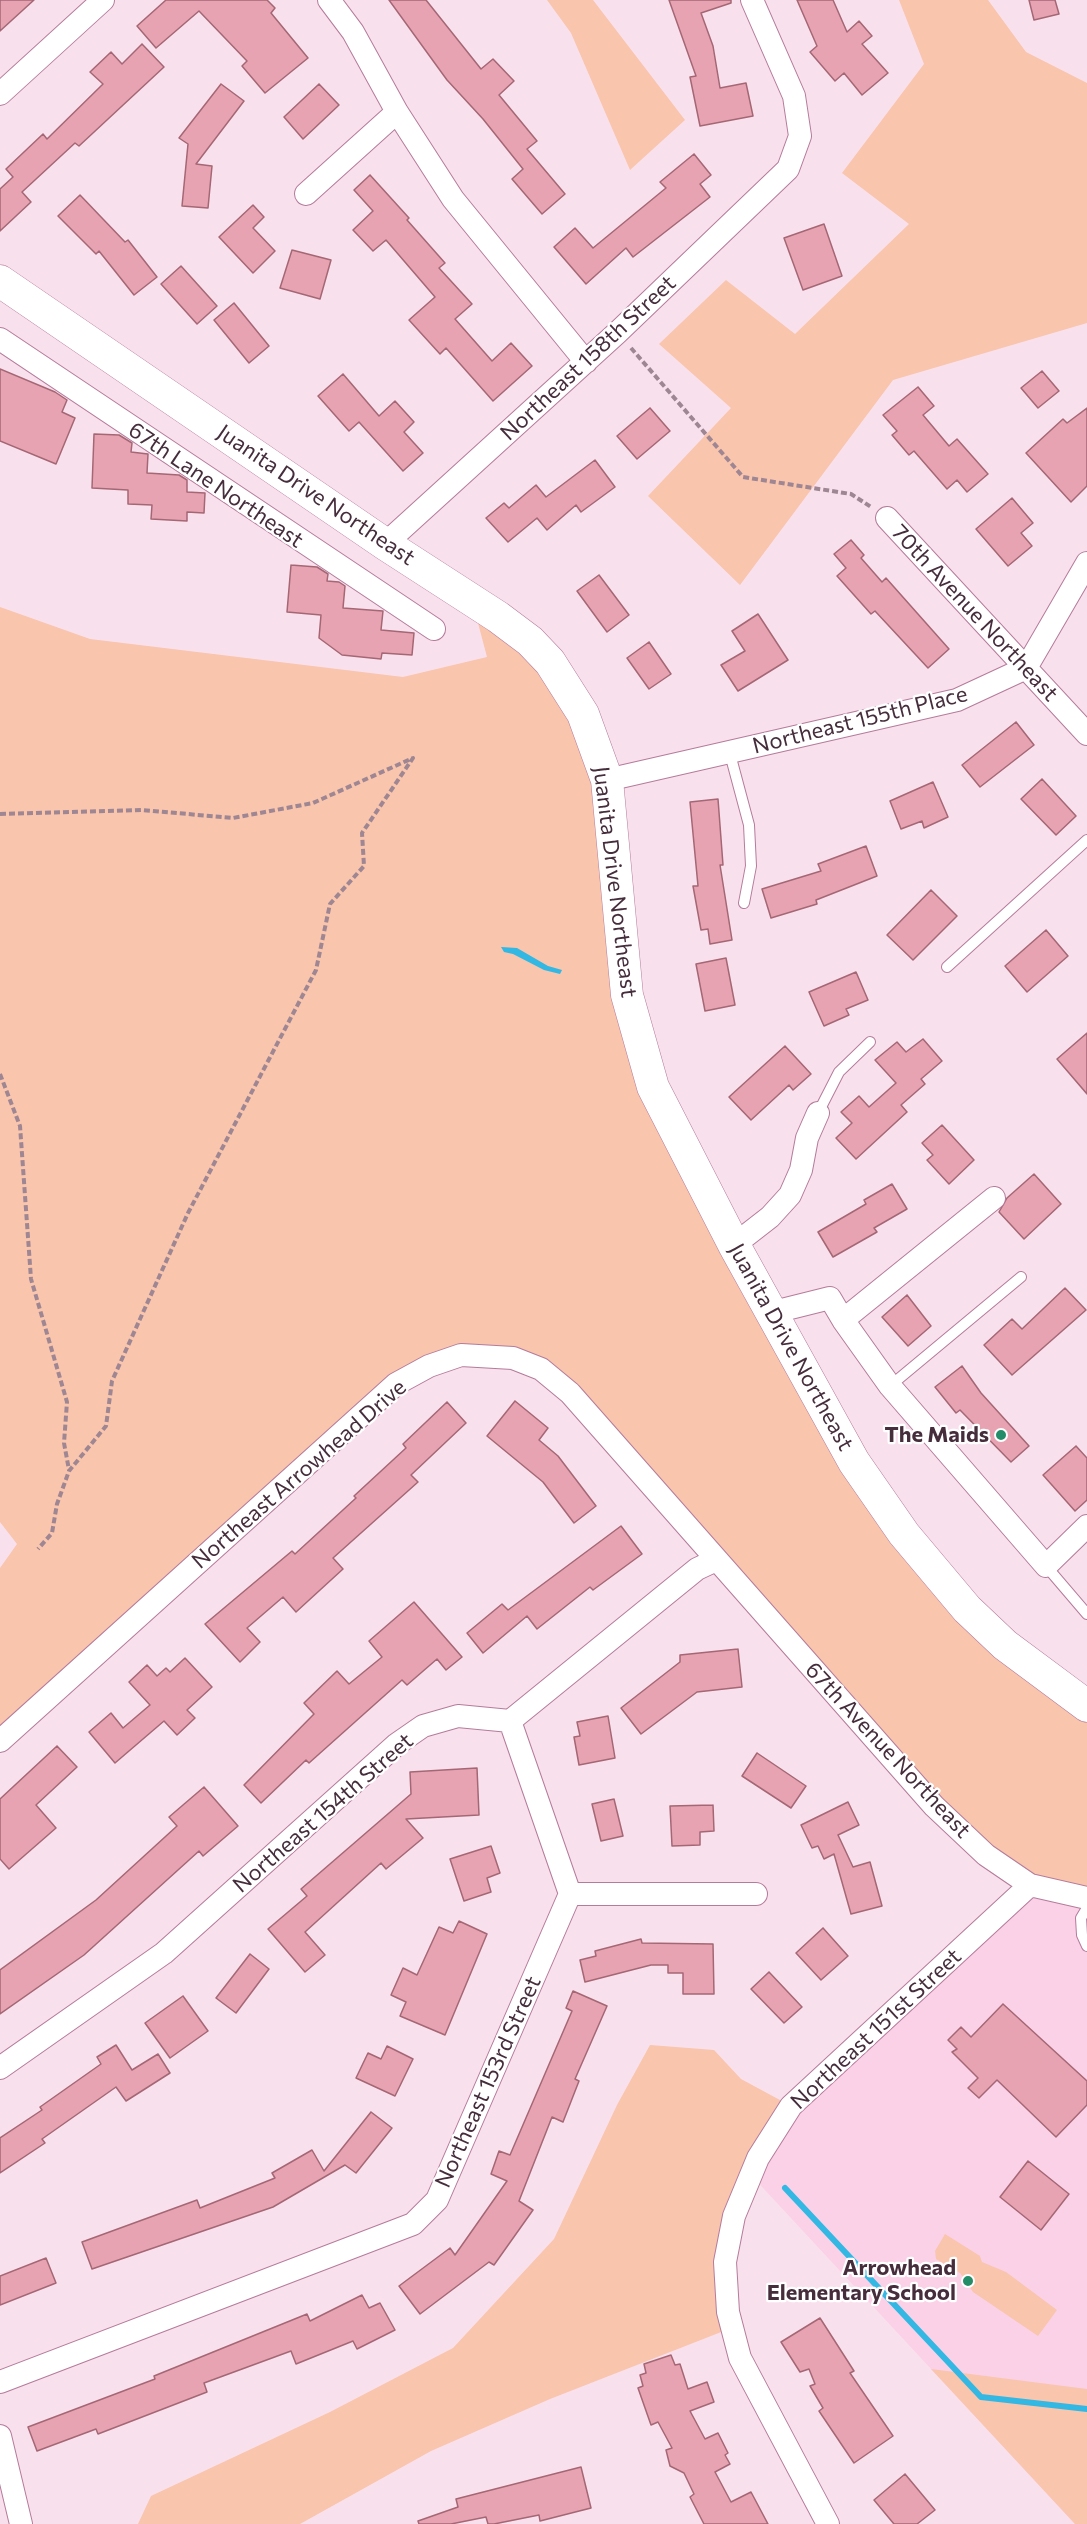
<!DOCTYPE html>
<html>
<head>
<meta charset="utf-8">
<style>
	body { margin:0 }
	canvas { display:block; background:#f9e0ed }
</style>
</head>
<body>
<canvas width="1087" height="2524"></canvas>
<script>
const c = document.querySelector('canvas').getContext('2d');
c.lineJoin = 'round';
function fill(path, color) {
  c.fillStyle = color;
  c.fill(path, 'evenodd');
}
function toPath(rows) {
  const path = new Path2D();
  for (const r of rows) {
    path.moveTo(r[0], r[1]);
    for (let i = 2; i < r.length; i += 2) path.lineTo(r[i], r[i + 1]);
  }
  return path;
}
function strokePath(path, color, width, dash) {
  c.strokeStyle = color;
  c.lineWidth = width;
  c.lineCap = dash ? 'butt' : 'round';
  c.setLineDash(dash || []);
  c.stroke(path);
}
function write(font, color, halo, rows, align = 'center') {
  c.font = font + ' Commissioner,sans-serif';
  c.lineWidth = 4.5;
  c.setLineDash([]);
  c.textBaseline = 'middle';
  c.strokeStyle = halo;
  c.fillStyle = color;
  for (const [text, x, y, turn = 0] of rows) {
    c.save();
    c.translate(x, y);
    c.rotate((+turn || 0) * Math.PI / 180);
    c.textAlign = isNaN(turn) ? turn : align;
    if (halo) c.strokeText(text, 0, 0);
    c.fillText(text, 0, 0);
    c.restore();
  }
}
const built = toPath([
	[1030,1882,1087,1898,1087,2524,1075,2524,751,2175,792,2107]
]);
const green = toPath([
	[547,0,593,0,685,120,630,170,571,33],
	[899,0,988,0,1026,52,1087,83,1087,323,893,380,740,585,648,496,731,408,659,344,726,280,795,334,909,224,842,173,924,64],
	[469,589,586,696,659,1082,910,1528,1046,1676,1087,1704,1087,1898,986,1855,570,1393,513,1358,429,1366,0,1741,0,1568,17,1544,0,1522,0,607,90,639,403,677,487,657],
	[650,2045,714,2050,741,2079,791,2106,734,2216,734,2327,550,2399,431,2451,300,2524,138,2524,151,2496,330,2412,453,2348,554,2239,617,2105],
	[945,2234,980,2256,982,2262,1006,2272,1057,2310,1038,2336,973,2292,960,2273,936,2259,935,2251],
	[931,2369,1087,2389,1087,2524,1075,2524]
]);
const water = toPath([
	[501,947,517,948,548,966,562,970,560,974,544,970,513,954,504,952]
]);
const stream = toPath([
	[785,2188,981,2397,1087,2409]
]);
const building = toPath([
	[0,0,34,0,0,31,0,0],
	[166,0,267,0,275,8,271,13,308,58,265,93,242,66,247,61,199,11,156,48,137,26,166,0],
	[389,0,426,0,481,69,493,59,514,81,499,95,537,141,527,149,565,194,542,214,512,179,523,169,483,119,447,80,389,0],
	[669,0,731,0,731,3,701,13,713,46,720,88,746,83,753,116,700,126,690,77,696,76,669,0],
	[797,0,833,0,847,32,859,21,872,36,862,44,888,73,862,95,844,73,835,81,810,52,817,46,797,0],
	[1029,0,1055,0,1059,14,1034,20,1029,0],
	[142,44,164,67,79,146,75,143,22,192,31,202,0,231,0,189,13,177,6,169,43,134,47,139,103,84,90,72,111,52,122,64,142,44],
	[221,84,244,101,196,164,212,166,208,208,182,206,188,144,179,138,221,84],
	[319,84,339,105,303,139,284,117,319,84],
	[694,154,711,175,700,184,710,197,633,257,626,248,586,284,554,247,575,228,593,248,666,188,660,182,694,154],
	[370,175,409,218,407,220,445,263,439,268,472,304,455,319,492,361,511,343,532,366,493,401,446,348,440,354,409,320,435,297,386,240,373,251,353,230,373,211,354,190,370,175],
	[80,195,125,242,128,240,157,277,134,295,99,251,96,254,58,216,80,195],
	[253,205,264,217,253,228,275,251,253,273,219,237,253,205],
	[824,224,842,276,803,290,784,238,824,224],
	[292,250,331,260,320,299,280,288,292,250],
	[181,266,217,306,197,324,161,284,181,266],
	[234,303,269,346,249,363,214,320,234,303],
	[0,369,55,392,67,400,62,412,75,418,56,464,0,441,0,369],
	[1042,371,1059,391,1038,408,1021,388,1042,371],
	[343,374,379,416,395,401,414,422,404,432,423,453,403,471,359,422,349,431,318,396,343,374],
	[918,387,934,406,923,415,949,446,957,439,988,474,967,492,957,480,947,489,914,451,909,455,892,435,897,431,883,415,918,387],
	[650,408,670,431,637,459,617,436,650,408],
	[1087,408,1087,486,1071,502,1026,453,1063,419,1067,423,1087,408],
	[94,434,119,435,132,443,131,452,148,454,147,473,179,475,187,480,187,492,205,493,204,513,187,512,187,521,151,519,152,505,128,504,128,490,92,488,94,434],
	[595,460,615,487,581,512,576,505,547,530,537,518,508,542,486,518,504,503,509,508,536,485,546,497,595,460],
	[1012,498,1033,523,1021,533,1032,546,1008,566,976,529,1012,498],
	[851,540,864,555,861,558,882,582,886,578,949,649,928,668,875,611,871,614,837,576,846,568,834,554,851,540],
	[291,565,317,567,328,574,327,581,339,582,345,586,343,608,383,611,381,630,414,633,412,655,382,653,381,659,342,655,319,638,321,615,287,612,291,565],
	[599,575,629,615,607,632,577,591,599,575],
	[758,614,788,660,738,691,721,665,745,651,732,631,758,614],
	[649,642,671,674,649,689,627,658,649,642],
	[1016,722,1034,745,980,787,962,765,1016,722],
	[1042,779,1076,816,1056,835,1021,799,1042,779],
	[933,782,948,817,924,828,922,821,901,829,890,801,933,782],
	[718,799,723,865,720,865,732,940,710,944,708,929,701,930,693,886,698,886,690,802,718,799],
	[866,846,877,876,816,900,817,904,771,918,762,889,821,871,818,864,866,846],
	[931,890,957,916,913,960,887,935,931,890],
	[1046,930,1068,956,1027,992,1005,966,1046,930],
	[726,958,735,1005,705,1011,696,964,726,958],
	[856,972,868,1000,846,1009,849,1015,824,1026,809,992,856,972],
	[1087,1033,1087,1094,1057,1059,1087,1033],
	[923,1039,942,1061,921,1079,925,1084,901,1105,907,1112,856,1159,836,1138,852,1123,841,1112,859,1096,869,1107,896,1083,875,1060,897,1042,906,1052,923,1039],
	[785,1046,811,1074,793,1090,789,1085,751,1120,729,1097,785,1046],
	[942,1125,974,1160,949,1184,927,1160,933,1155,922,1143,942,1125],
	[1034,1174,1061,1204,1024,1239,999,1212,1007,1198,1034,1174],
	[892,1184,907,1209,874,1228,877,1232,833,1257,818,1232,866,1204,864,1200,892,1184],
	[1065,1288,1086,1310,1012,1375,984,1345,1012,1319,1022,1329,1065,1288],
	[907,1295,931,1326,908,1346,882,1317,907,1295],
	[962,1366,981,1393,1029,1446,1011,1462,960,1410,956,1413,935,1387,962,1366],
	[515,1401,548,1428,539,1440,558,1456,596,1506,574,1523,543,1482,487,1436,515,1401],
	[447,1402,466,1423,411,1475,418,1482,333,1558,343,1569,296,1612,283,1597,247,1628,260,1642,240,1662,205,1624,292,1551,295,1554,356,1498,354,1496,406,1448,403,1444,447,1402],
	[1076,1446,1087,1458,1087,1500,1075,1511,1043,1475,1076,1446],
	[621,1526,642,1554,593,1590,590,1587,537,1629,527,1616,483,1653,467,1633,502,1604,508,1610,621,1526],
	[414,1602,462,1657,446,1670,437,1659,407,1685,402,1680,309,1763,306,1760,261,1803,244,1785,314,1714,304,1703,337,1671,349,1684,382,1657,369,1641,414,1602],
	[738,1649,742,1687,697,1692,641,1734,621,1708,680,1662,680,1655,738,1649],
	[185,1658,212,1687,187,1710,195,1718,177,1735,164,1721,115,1763,89,1732,111,1713,123,1728,150,1705,129,1682,147,1665,157,1676,166,1668,170,1672,185,1658],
	[608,1716,615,1758,579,1765,574,1737,580,1736,577,1722,608,1716],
	[57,1746,77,1767,36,1805,56,1828,9,1869,0,1859,0,1799,57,1746],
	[757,1753,806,1786,791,1808,742,1776,757,1753],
	[477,1768,479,1815,406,1819,423,1838,386,1869,381,1863,305,1932,325,1955,305,1972,268,1929,307,1896,301,1889,411,1794,410,1772,477,1768],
	[204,1787,238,1826,203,1856,199,1851,84,1955,0,2014,0,1970,96,1900,177,1826,169,1817,204,1787],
	[614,1799,623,1836,601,1841,592,1804,614,1799],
	[848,1802,859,1825,838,1835,853,1867,870,1862,882,1906,851,1914,834,1854,824,1859,818,1846,812,1848,801,1825,848,1802],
	[713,1805,714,1831,700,1832,700,1845,672,1846,670,1806,713,1805],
	[491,1846,500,1873,487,1878,491,1892,464,1901,450,1859,491,1846],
	[459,1921,487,1934,445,2035,400,2016,406,2002,391,1995,403,1968,417,1975,439,1927,453,1933,459,1921],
	[823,1928,848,1956,821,1980,796,1953,823,1928],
	[641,1939,642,1943,713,1944,714,1994,683,1994,683,1973,668,1973,668,1965,651,1965,585,1982,580,1960,596,1956,595,1951,641,1939],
	[250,1954,269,1969,236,2013,216,1998,250,1954],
	[769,1972,802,2007,784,2023,751,1989,769,1972],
	[573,1991,607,2006,575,2079,579,2081,563,2122,552,2117,519,2201,533,2210,494,2265,489,2262,420,2314,399,2286,450,2248,455,2255,507,2181,491,2174,499,2151,510,2155,572,2011,566,2008,573,1991],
	[183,1996,208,2031,170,2058,145,2023,183,1996],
	[1003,2004,1087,2081,1087,2105,1056,2137,997,2080,979,2098,968,2088,978,2078,952,2052,957,2049,948,2040,961,2027,971,2037,1003,2004],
	[116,2045,132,2070,158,2054,170,2073,126,2101,116,2087,42,2139,45,2143,0,2173,0,2138,42,2110,40,2107,101,2064,97,2057,116,2045],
	[387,2046,413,2059,395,2096,356,2078,368,2053,381,2059,387,2046],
	[371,2112,392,2128,356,2173,345,2165,273,2207,92,2269,82,2242,197,2200,200,2208,275,2178,272,2173,312,2150,324,2171,371,2112],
	[1028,2161,1069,2194,1041,2230,1000,2197,1028,2161],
	[46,2258,56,2283,0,2305,0,2276,46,2258],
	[362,2295,369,2308,380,2303,395,2330,357,2349,353,2341,296,2364,291,2351,204,2383,207,2392,98,2434,96,2429,37,2451,28,2427,155,2379,154,2376,307,2314,310,2321,362,2295],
	[820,2318,854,2371,850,2373,893,2436,854,2463,819,2411,823,2408,810,2386,815,2384,809,2369,800,2372,781,2342,820,2318],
	[671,2355,675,2365,680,2364,688,2389,707,2382,714,2402,690,2411,705,2439,718,2433,728,2453,725,2455,730,2464,715,2472,731,2502,751,2492,768,2524,704,2524,690,2497,694,2494,684,2473,670,2466,666,2450,672,2448,658,2422,651,2425,638,2388,643,2386,640,2375,646,2373,644,2364,671,2355],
	[581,2467,591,2508,540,2521,539,2515,494,2524,488,2524,486,2517,451,2524,419,2524,418,2521,458,2507,456,2499,581,2467],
	[905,2474,935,2510,917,2524,894,2524,874,2500,905,2474]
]);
const path = toPath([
	[631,348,743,477,851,494,871,507],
	[0,814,142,810,233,818,313,803,413,758,362,833,364,866,330,904,316,970,188,1213,112,1381,106,1426,69,1471,57,1504,52,1533,38,1549],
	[0,1074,20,1126,31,1279,67,1402,64,1443,69,1470]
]);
const lane = toPath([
	[730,754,749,825,751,866,744,903],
	[947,967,1087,840],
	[818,1113,839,1072,870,1042],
	[890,1386,1021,1277],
	[1046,1566,1087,1614],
	[1087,1908,1081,1918,1082,1935,1087,1946]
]);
const street = toPath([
	[329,0,353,32,397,112,453,199,586,362],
	[0,94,103,0],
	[306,194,397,112],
	[0,339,434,629],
	[887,518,1087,734],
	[385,544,618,332,788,169,800,136,794,96,752,0],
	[607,780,957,700,1026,668,1087,563],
	[734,1245,770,1217,790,1195,801,1170,807,1138,818,1113],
	[770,1313,830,1298,843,1320,994,1198],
	[843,1320,890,1386,1046,1566,1087,1526],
	[0,1741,396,1384,429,1366,461,1355,513,1358,541,1369,570,1393,934,1806,986,1855,1030,1885,1087,1898],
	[570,1894,756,1894],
	[0,2068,164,1953,397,1744,423,1726,458,1716,510,1721,697,1569,716,1560],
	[0,2382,413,2224,437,2200,570,1894,510,1721],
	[0,2436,21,2524],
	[828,2524,740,2358,728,2312,725,2262,734,2216,758,2158,791,2106,1030,1885]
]);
const secondary = toPath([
	[0,281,385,544,498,617,530,641,550,662,583,714,607,780,627,995,653,1087,734,1245,854,1462,904,1534,967,1609,1005,1645,1087,1706]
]);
const markers = [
	[1001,1435,6,"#248c69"],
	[968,2281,6,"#248c69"]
];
const streetNames = [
	["Northeast 158th Street",588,358,-43],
	["67th Lane Northeast",216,485,34],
	["Juanita Drive Northeast",316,495,34],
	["70th Avenue Northeast",975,613,47],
	["Northeast 155th Place",860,720,-14],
	["Juanita Drive Northeast",615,882,83],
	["Juanita Drive Northeast",791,1347,61],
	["Northeast Arrowhead Drive",299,1474,-41],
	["67th Avenue Northeast",888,1750,47],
	["Northeast 154th Street",323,1813,-41],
	["Northeast 151st Street",876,2029,-43],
	["Northeast 153rd Street",488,2082,-66]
];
const poiNames = [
	["The Maids",989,1435],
	["Arrowhead",956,2268],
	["Elementary School",956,2293]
];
fill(built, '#fbd1e7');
fill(green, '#f9c5ad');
fill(water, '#33b7e3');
strokePath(stream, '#33b7e3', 6);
fill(building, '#e7a3b1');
strokePath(building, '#a56775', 1.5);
strokePath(lane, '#b57b9b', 12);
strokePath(street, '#b57b9b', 24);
strokePath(secondary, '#b57b9b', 33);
strokePath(path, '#9f8693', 4, [6, 3]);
strokePath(lane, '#fff', 10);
strokePath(street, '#fff', 22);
strokePath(secondary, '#fff', 32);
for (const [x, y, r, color] of markers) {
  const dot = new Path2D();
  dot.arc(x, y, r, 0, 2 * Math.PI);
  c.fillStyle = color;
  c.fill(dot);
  strokePath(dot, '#fff', 2);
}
write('22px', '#462d3b', '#fff', streetNames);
write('bold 22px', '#462d3b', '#fff', poiNames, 'right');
</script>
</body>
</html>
